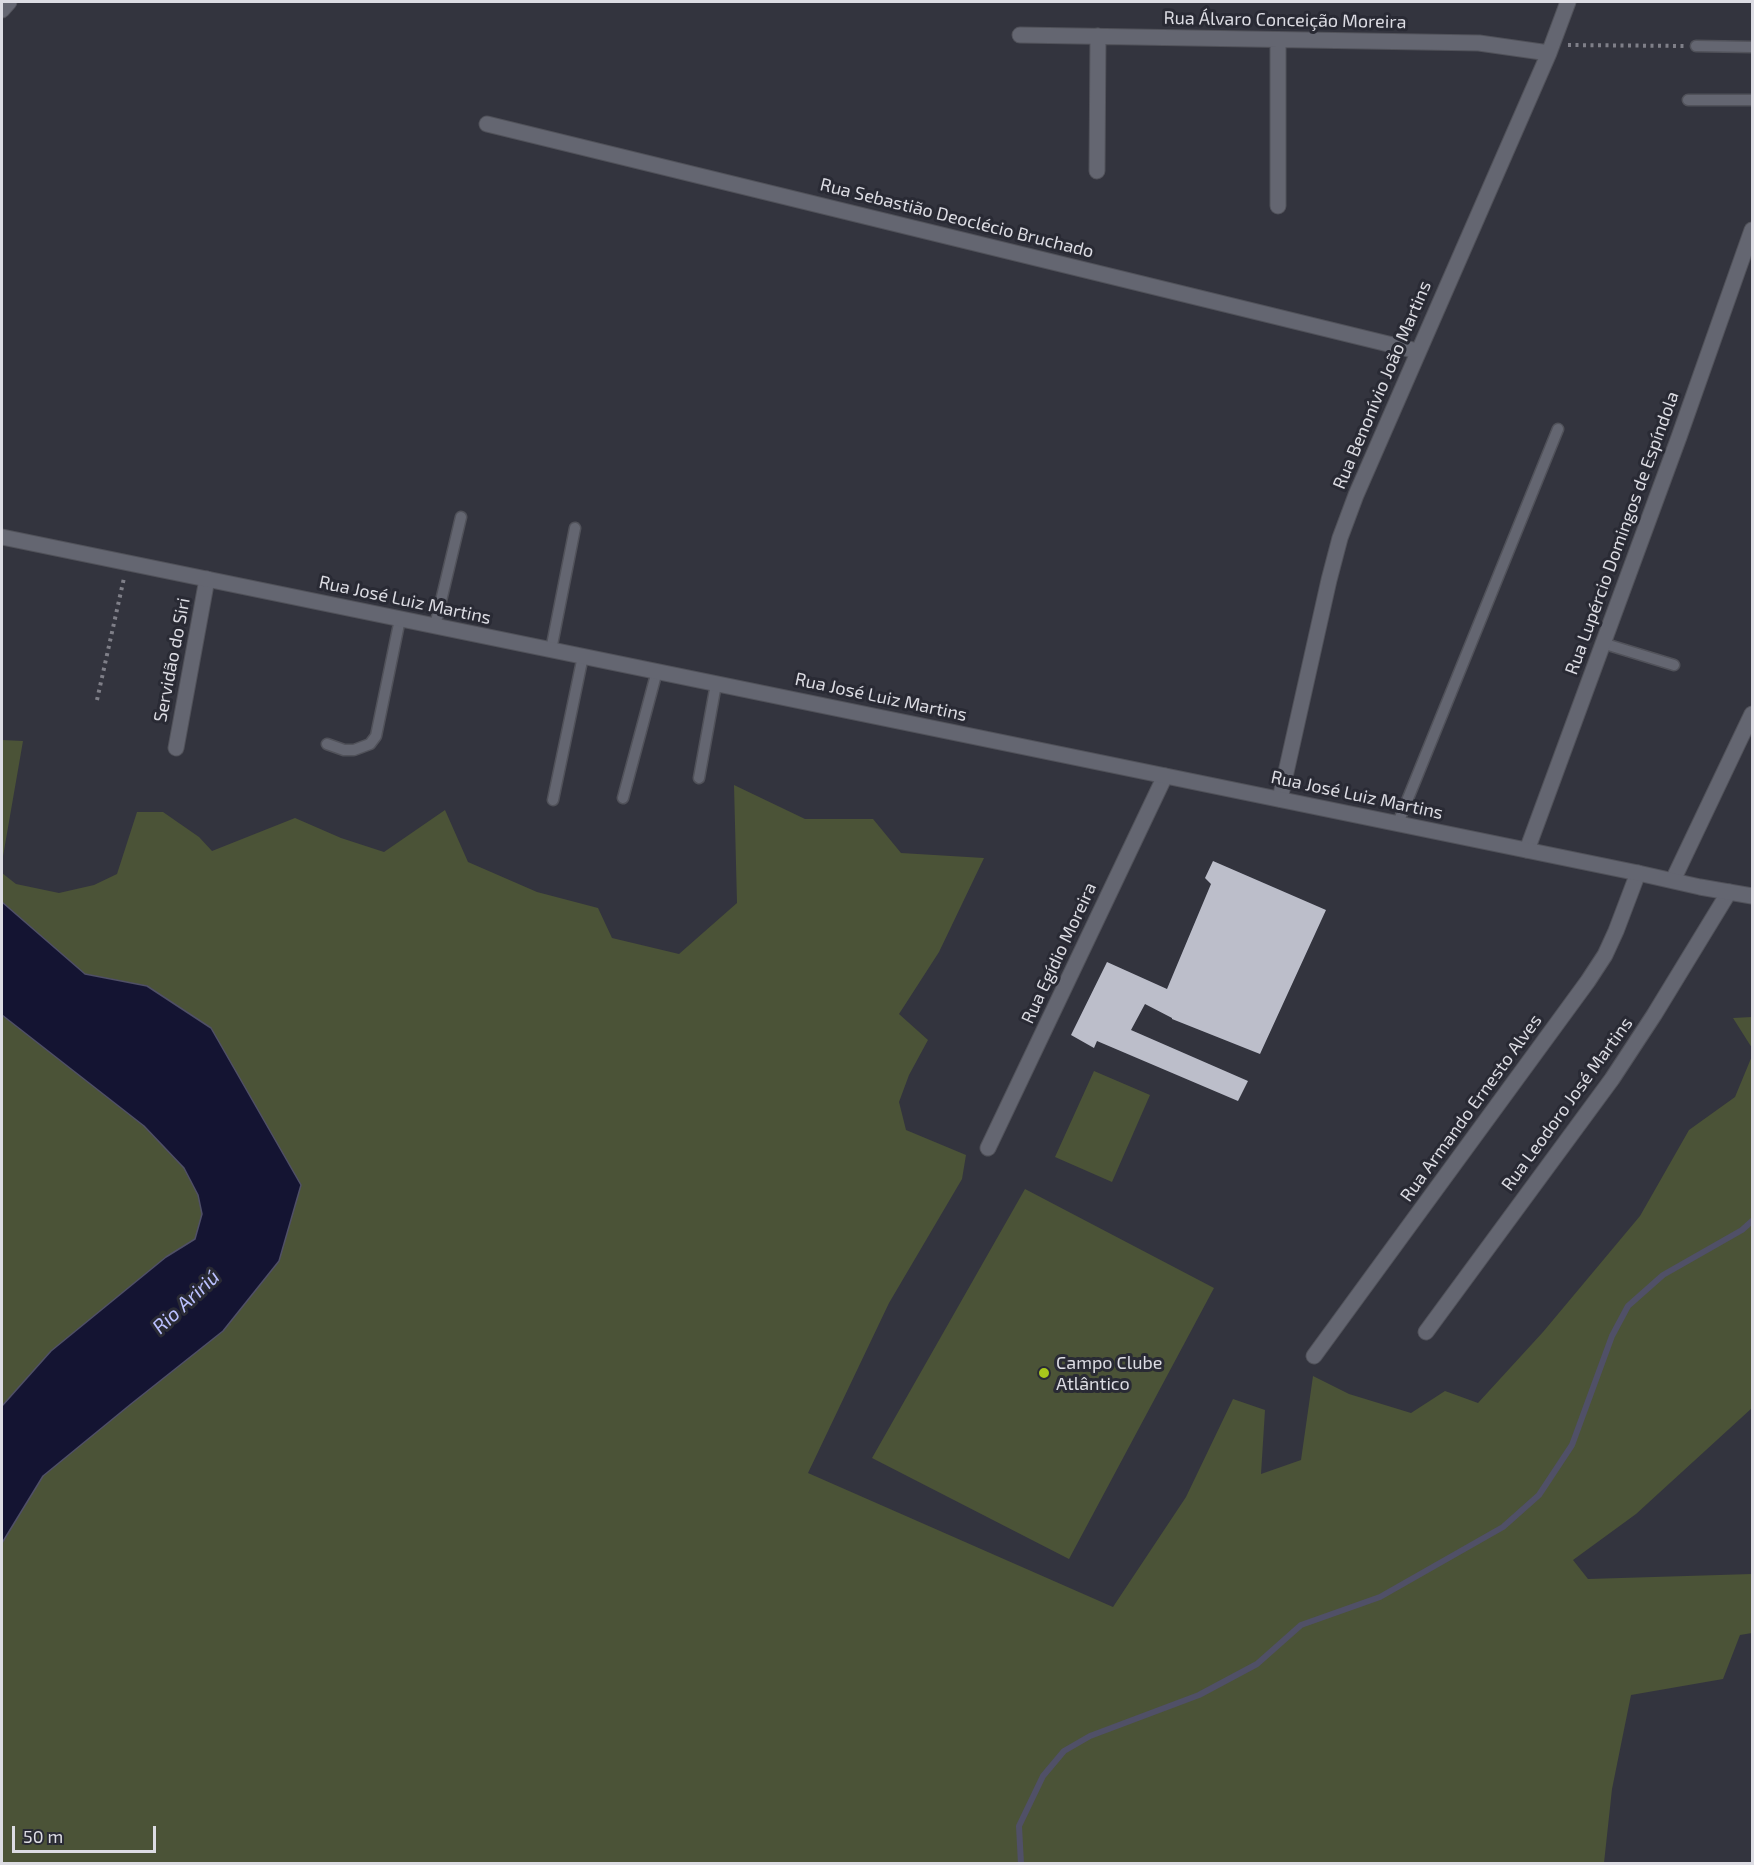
<!DOCTYPE html>
<html>
<head>
<meta charset="utf-8">
<style>
	body { margin:0 }
	#map { position:relative; width:1754px; height:1865px; overflow:hidden; background:#33343e; font-family:"Exo 2",sans-serif }
	canvas { display:block }
	.frame { position:absolute; inset:0; border:3px solid #dcdce3; pointer-events:none }
	.scale { position:absolute; left:12px; top:1826px; width:144px; height:27px; box-sizing:border-box; border:3px solid #dcdce3; border-top:0; padding-left:8px; font-size:18px; line-height:21px; white-space:nowrap; color:#dcdce3; -webkit-text-stroke:4px #292a34; paint-order:stroke }
</style>
</head>
<body>
<div id="map">
<canvas width="1754" height="1865"></canvas>
<div class="frame"></div>
<div class="scale">50 m</div>
</div>
<script>
const c = document.querySelector('canvas').getContext('2d');
c.lineJoin = 'round';
function fill(path, color) {
  c.fillStyle = color;
  c.fill(path, 'evenodd');
}
function toPath(rows) {
  const path = new Path2D();
  for (const r of rows) {
    path.moveTo(r[0], r[1]);
    for (let i = 2; i < r.length; i += 2) path.lineTo(r[i], r[i + 1]);
  }
  return path;
}
function strokePath(path, color, width, dash) {
  c.strokeStyle = color;
  c.lineWidth = width;
  c.lineCap = dash ? 'butt' : 'round';
  c.setLineDash(dash || []);
  c.stroke(path);
}
function write(font, color, halo, rows, align = 'center') {
  c.font = font + ' "Exo 2",sans-serif';
  c.lineWidth = 6;
  c.setLineDash([]);
  c.textBaseline = 'middle';
  c.strokeStyle = halo;
  c.fillStyle = color;
  for (const [text, x, y, turn = 0] of rows) {
    c.save();
    c.translate(x, y);
    c.rotate((+turn || 0) * Math.PI / 180);
    c.textAlign = isNaN(turn) ? turn : align;
    if (halo) c.strokeText(text, 0, 0);
    c.fillText(text, 0, 0);
    c.restore();
  }
}
const green = toPath([
	[2,740,23,741,2,862],
	[734,785,805,819,873,819,901,853,984,858,939,952,899,1014,928,1040,909,1075,899,1102,906,1130,966,1155,962,1179,889,1303,808,1473,1113,1607,1186,1497,1233,1399,1265,1410,1261,1474,1301,1460,1313,1376,1349,1394,1411,1413,1445,1391,1478,1403,1543,1332,1640,1216,1689,1130,1735,1097,1752,1056,1752,1408,1636,1514,1573,1560,1588,1579,1752,1574,1752,1633,1740,1635,1723,1679,1631,1695,1612,1789,1604,1863,2,1863,2,1543,43,1476,131,1404,223,1331,279,1261,147,986,85,974,2,902,2,873,16,884,59,893,94,885,117,874,137,812,163,812,199,837,212,851,295,818,341,838,384,852,445,810,468,862,537,892,598,908,612,938,679,954,737,903],
	[2,1015,144,1126,184,1168,198,1195,202,1214,195,1239,166,1257,51,1351,2,1406],
	[1752,1017,1752,1048,1733,1018],
	[1094,1071,1150,1095,1112,1182,1055,1157],
	[1025,1189,1214,1288,1069,1559,872,1458]
]);
const water = toPath([
	[2,902,85,974,147,986,211,1028,301,1185,279,1261,223,1331,131,1404,43,1476,2,1543,2,1406,51,1351,166,1257,195,1239,202,1214,198,1195,184,1168,144,1126,2,1015,2,902]
]);
const stream = toPath([
	[1021,1864,1019,1826,1043,1776,1064,1751,1090,1736,1199,1695,1257,1664,1301,1625,1380,1597,1503,1527,1539,1495,1572,1445,1612,1336,1628,1306,1663,1275,1742,1230,1752,1221]
]);
const building = toPath([
	[1213,861,1326,910,1260,1054,1172,1019,1172,1018,1145,1004,1131,1030,1248,1081,1238,1101,1097,1041,1094,1048,1071,1035,1107,962,1167,989,1211,884,1205,878]
]);
const path = toPath([
	[1568,45,1684,46],
	[97,700,124,578]
]);
const service = toPath([
	[1696,46,1752,47],
	[1688,100,1752,100],
	[435,626,461,517],
	[1602,643,1674,665],
	[551,650,575,528],
	[327,744,344,750,354,750,370,744,376,736,400,619],
	[699,778,716,684],
	[623,798,657,671],
	[553,800,583,656],
	[1398,823,1558,429]
]);
const minor = toPath([
	[1020,35,1479,43,1549,53],
	[487,124,1417,351],
	[1097,171,1098,36],
	[1278,206,1278,40],
	[176,748,207,579],
	[1280,799,1329,580,1340,538,1356,495,1549,53,1568,2],
	[1527,850,1679,437,1752,230],
	[1673,880,1752,714],
	[988,1148,1165,776],
	[1426,1332,1612,1079,1654,1015,1729,892],
	[1314,1356,1588,981,1605,955,1616,931,1638,873]
]);
const secondary = toPath([
	[2,10,9,2],
	[2,537,1638,873,1700,887,1752,896]
]);
const markers = [
	[1044,1373,6,"#a8c71c"]
];
const streetNames = [
	["Rua Álvaro Conceição Moreira",1285,20,1],
	["Rua Sebastião Deoclécio Bruchado",957,218,14],
	["Rua Benonívio João Martins",1382,385,-67],
	["Rua Lupércio Domingos de Espíndola",1622,533,-70],
	["Rua José Luiz Martins",405,600,12],
	["Servidão do Siri",172,660,-79],
	["Rua José Luiz Martins",881,697,12],
	["Rua José Luiz Martins",1357,795,12],
	["Rua Egídio Moreira",1059,953,-65],
	["Rua Leodoro José Martins",1567,1104,-54],
	["Rua Armando Ernesto Alves",1471,1108,-54]
];
const poiNames = [
	["Campo Clube",1056,1363],
	["Atlântico",1056,1384]
];
const waterNames = [
	["Rio Aririú",186,1302,-43]
];
fill(green, '#4b5337');
fill(water, '#141432');
strokePath(water, '#505067', 1.5);
strokePath(stream, '#505067', 6);
fill(building, '#bcbeca');
strokePath(service, '#51525a', 13);
strokePath(minor, '#51525a', 17);
strokePath(secondary, '#51525a', 17);
strokePath(path, '#7f7f88', 4, [3, 4.5]);
strokePath(service, '#646671', 10);
strokePath(minor, '#646671', 15);
strokePath(secondary, '#646671', 15);
for (const [x, y, r, color] of markers) {
  const dot = new Path2D();
  dot.arc(x, y, r, 0, 2 * Math.PI);
  c.fillStyle = color;
  c.fill(dot);
  strokePath(dot, '#292a34', 2);
}
write('18px', '#dcdce3', '#292a34', streetNames);
write('18px', '#dcdce3', '#292a34', poiNames, 'left');
write('italic 20px', '#bbc1ff', '#292a34', waterNames);
</script>
</body>
</html>
